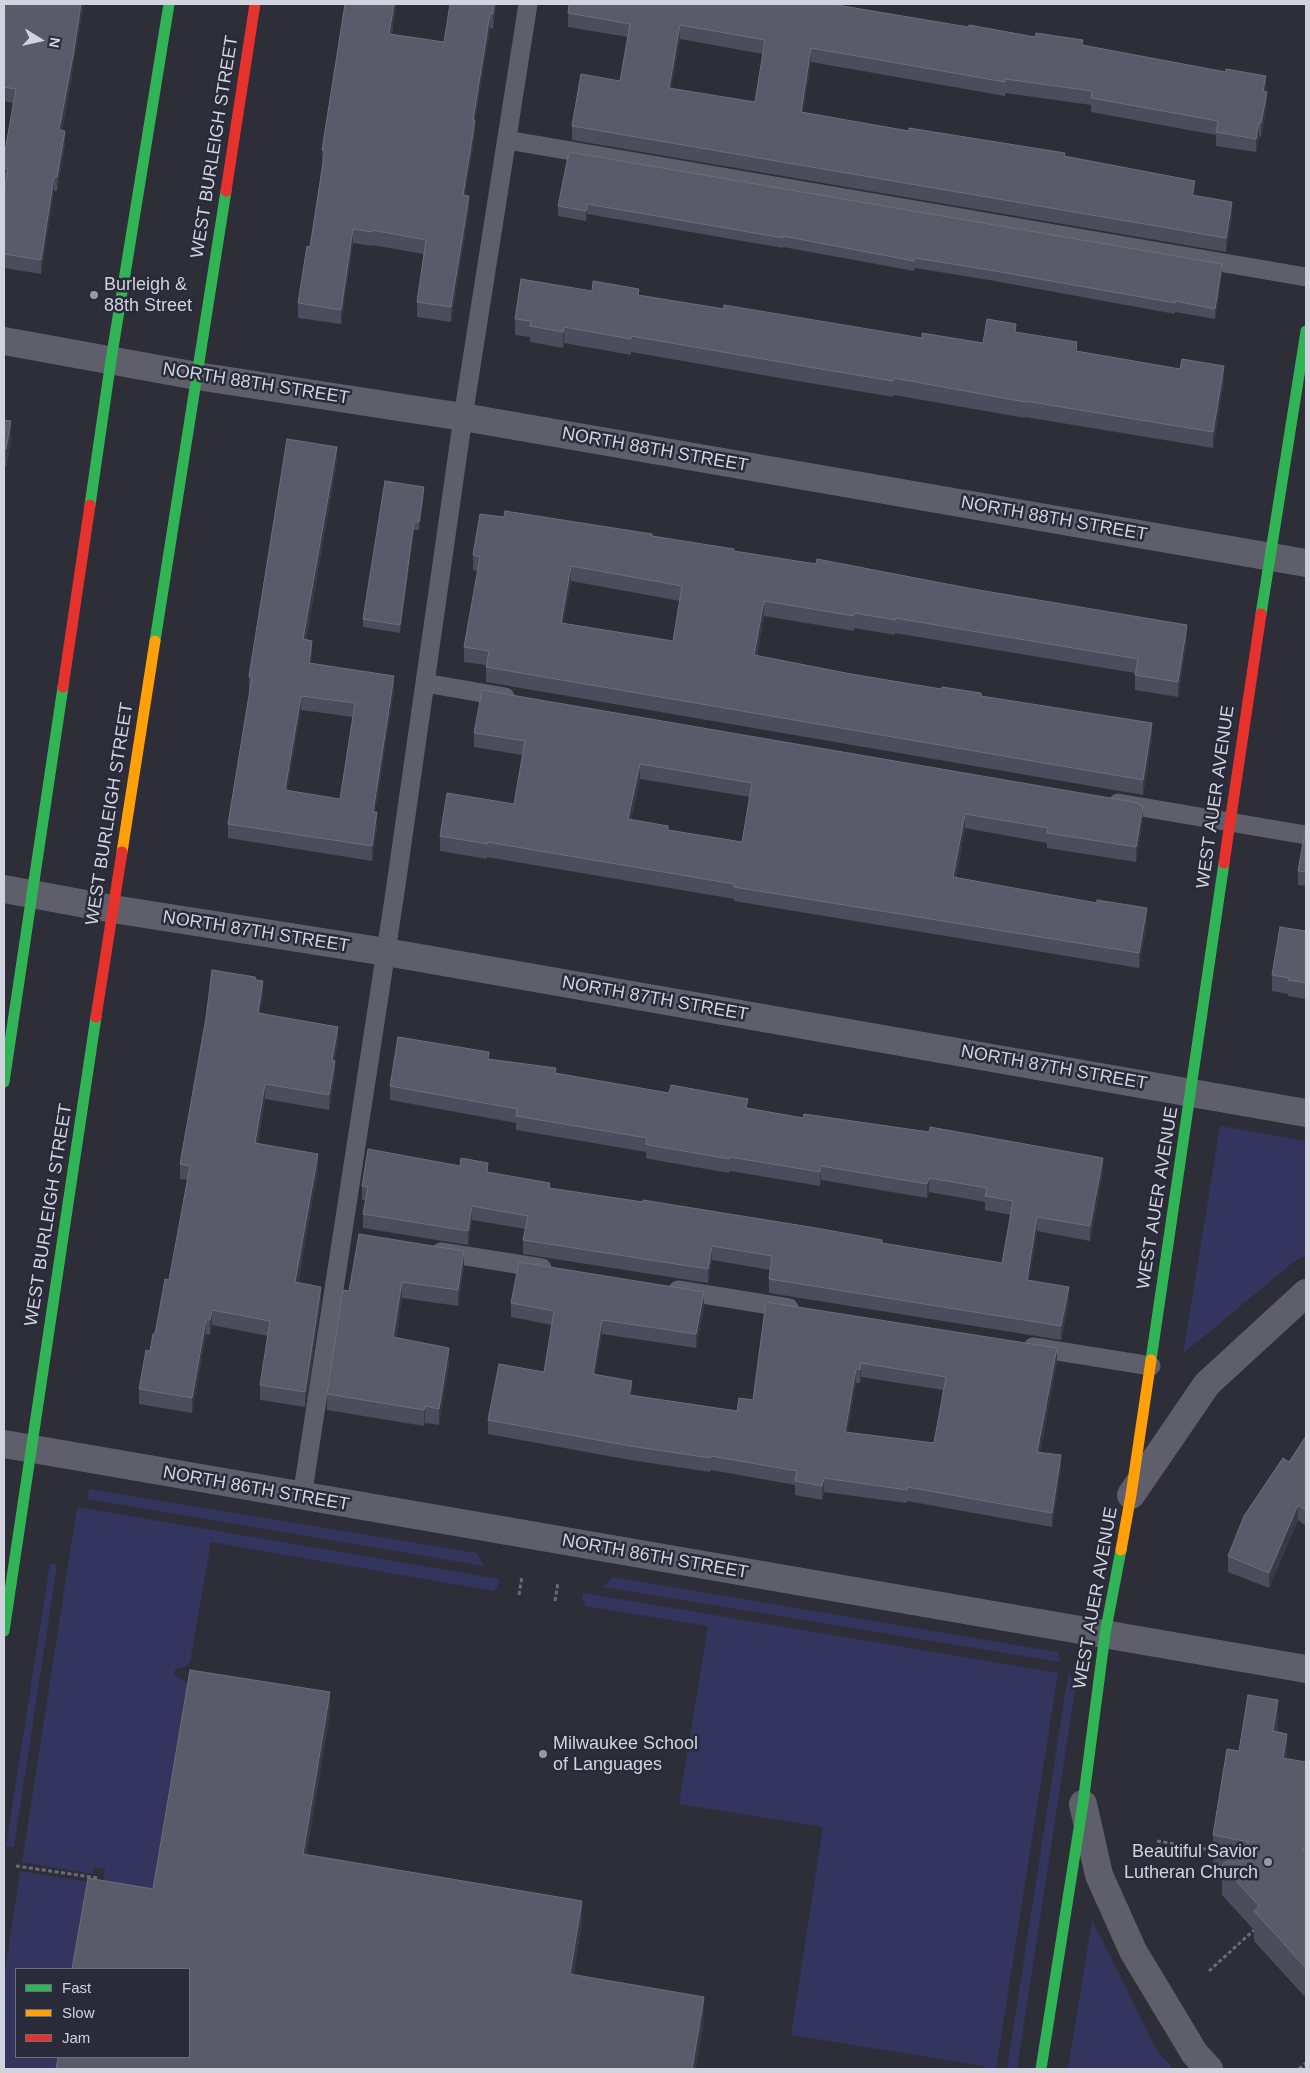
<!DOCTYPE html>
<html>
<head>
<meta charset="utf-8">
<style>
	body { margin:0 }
	#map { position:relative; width:1310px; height:2073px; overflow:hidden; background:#2d2e37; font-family:Helvetica,sans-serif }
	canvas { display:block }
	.frame { position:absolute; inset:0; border:5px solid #d1d3de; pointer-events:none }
	.legend { position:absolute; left:15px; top:1968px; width:175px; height:90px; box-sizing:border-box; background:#292b3b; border:1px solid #6c6e7c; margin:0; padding:6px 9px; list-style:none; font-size:15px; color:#d1d3de }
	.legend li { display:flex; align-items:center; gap:10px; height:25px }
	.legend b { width:25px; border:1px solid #6c6e7c }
	.north { position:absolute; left:15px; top:15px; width:50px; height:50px; -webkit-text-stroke:4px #292b3b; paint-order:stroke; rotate:100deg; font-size:14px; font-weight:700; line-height:20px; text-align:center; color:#d1d3de }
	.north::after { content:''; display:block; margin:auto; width:18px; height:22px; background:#d1d3de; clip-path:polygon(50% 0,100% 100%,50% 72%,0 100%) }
</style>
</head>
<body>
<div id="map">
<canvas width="1310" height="2073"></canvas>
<div class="frame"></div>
<ul class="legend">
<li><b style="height:6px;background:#30b455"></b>Fast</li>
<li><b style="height:6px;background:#ff9f0a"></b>Slow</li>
<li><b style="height:6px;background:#e5322d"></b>Jam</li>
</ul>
<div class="north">N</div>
</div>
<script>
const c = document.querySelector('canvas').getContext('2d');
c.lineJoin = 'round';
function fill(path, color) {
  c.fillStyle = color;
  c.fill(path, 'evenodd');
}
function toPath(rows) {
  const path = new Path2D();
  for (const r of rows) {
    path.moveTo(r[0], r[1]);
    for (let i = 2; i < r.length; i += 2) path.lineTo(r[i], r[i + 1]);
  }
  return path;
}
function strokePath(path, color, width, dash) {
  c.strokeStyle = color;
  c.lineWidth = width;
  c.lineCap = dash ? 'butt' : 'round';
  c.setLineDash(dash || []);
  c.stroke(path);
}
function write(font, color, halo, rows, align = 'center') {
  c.font = font + ' Helvetica,sans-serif';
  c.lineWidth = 5;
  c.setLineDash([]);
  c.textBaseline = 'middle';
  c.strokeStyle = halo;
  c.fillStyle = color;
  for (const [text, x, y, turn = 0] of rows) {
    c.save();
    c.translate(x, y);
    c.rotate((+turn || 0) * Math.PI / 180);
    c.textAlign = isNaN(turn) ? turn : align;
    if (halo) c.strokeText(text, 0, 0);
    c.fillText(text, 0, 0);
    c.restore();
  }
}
const green = toPath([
	[1220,1126,1306,1141,1306,1255,1291,1264,1183,1354],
	[89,1489,477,1553,484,1566,88,1499],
	[77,1507,499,1579,499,1583,494,1591,211,1542,190,1662,185,1667,176,1669,174,1672,174,1675,186,1682,190,1693,153,1912,100,1903,105,1869,93,1867,93,1874,22,1862],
	[50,1563,57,1565,14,1847,6,1846],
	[613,1577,1057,1652,1059,1654,1060,1662,603,1587],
	[583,1593,1058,1673,996,2069,984,2069,984,2066,791,2035,823,1827,679,1804,708,1626,585,1606,585,1602,582,1601],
	[1068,1675,1077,1677,1017,2069,1007,2069],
	[20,1871,91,1882,76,1969,16,1969,16,2057,62,2057,60,2069,4,2069,4,1979],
	[1092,1920,1156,2049,1173,2069,1068,2069]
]);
const path = toPath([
	[519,1595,522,1576],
	[555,1601,558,1582],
	[1157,1841,1211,1850],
	[16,1866,98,1878,97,1882],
	[1209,1971,1254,1930],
	[1299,2069,1306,2063]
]);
const lane = toPath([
	[507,140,1306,277],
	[425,683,505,697],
	[1118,803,1306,835],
	[441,1252,542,1268],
	[678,1290,789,1308],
	[1033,1347,1151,1366],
	[302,1497,394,899,463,417,528,4]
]);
const street = toPath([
	[4,341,197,376,463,417,1306,563],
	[4,889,113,909,386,952,1306,1113],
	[4,1444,1306,1669],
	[1131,1495,1207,1384,1306,1293],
	[1083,1804,1099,1875,1133,1951,1195,2054,1209,2069]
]);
const fast = toPath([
	[90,505,111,360,169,4],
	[1261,614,1306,331],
	[155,641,226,191],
	[4,1082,63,687],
	[1151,1360,1224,863],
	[4,1631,96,1017],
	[1041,2069,1083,1803,1105,1634,1121,1550]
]);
const slow = toPath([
	[122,852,155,641],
	[1121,1550,1131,1495,1151,1360]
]);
const jam = toPath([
	[226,191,255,4],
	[63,687,90,505],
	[1224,863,1261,614],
	[96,1017,122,852]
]);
const wall = toPath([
	[4,4,73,70,62,130,65,145,57,191,54,191,41,274,4,268,4,192,5,183,4,182,4,157,13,103,4,101],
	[345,4,396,4,392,34,444,42,496,4,493,29,490,28,475,120,475,134,465,195,469,210,451,322,417,317,417,302,424,254,372,245,372,246,353,243,341,324,298,318,298,303,310,247,322,165,322,150],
	[568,13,968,27,1083,45,1266,90,1267,105,1261,137,1259,136,1256,152,1216,146,1216,135,1091,112,1091,105,1005,93,1005,96,811,62,803,112,909,131,1065,156,1195,196,1232,216,1226,252,572,140,572,126,620,81,628,37,568,27],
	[680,39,763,54,755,102,671,89],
	[569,152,1222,274,1215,319,1175,312,1175,314,989,280,915,268,914,271,783,247,783,248,587,214,586,221,558,216,558,206],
	[592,291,639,296,922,338,983,343,1016,332,1077,351,1224,382,1213,448,1025,417,1025,418,894,395,893,397,809,383,631,352,631,355,564,343,563,348,530,342,530,337,515,335,515,319],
	[4,420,11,440,6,467,4,467],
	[337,461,306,640,312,655,311,663,394,690,375,812,377,827,372,861,228,838,228,824,250,692,249,691,249,677],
	[301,710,353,717,340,799,287,791],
	[424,495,419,530,414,530,400,633,363,627,363,619],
	[504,517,652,536,734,551,1187,640,1178,697,1135,690,1135,673,895,633,895,635,854,628,854,631,764,616,757,656,851,674,981,696,1152,738,1143,795,486,682,486,665,464,662,464,647,478,571,473,570,473,555],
	[571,581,680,601,673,641,563,623],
	[474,733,1139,805,1143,820,1136,862,1047,848,1047,843,965,828,956,878,1147,923,1139,968,734,901,734,899,487,857,487,859,440,851,440,836,514,804,522,755,474,747],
	[640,779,750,797,742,842,668,830,631,820],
	[1306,832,1306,886,1298,885,1298,871],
	[1306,931,1306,999,1288,996,1288,994,1272,991,1272,975],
	[256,980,263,996,260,1013,338,1042,334,1061,335,1076,329,1110,265,1099,258,1143,318,1169,298,1283,321,1302,305,1407,260,1400,260,1385,268,1336,212,1325,210,1335,206,1334,192,1413,139,1404,139,1389,169,1280,188,1180,180,1179,180,1164],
	[489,1059,556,1073,1103,1172,1090,1241,1037,1231,1029,1280,1069,1301,1061,1340,769,1293,769,1279,770,1270,712,1260,708,1283,523,1254,523,1240,525,1229,472,1220,468,1245,363,1228,363,1214,366,1200,362,1200,362,1186,488,1172,550,1188,1002,1263,1011,1215,985,1210,985,1202,929,1192,927,1198,821,1180,820,1186,730,1171,729,1173,649,1159,646,1158,646,1152,516,1130,516,1123,390,1100,390,1086],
	[464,1267,458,1306,402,1298,396,1337,449,1364,439,1425,425,1423,424,1426,327,1410,327,1394,349,1291],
	[766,1302,1057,1362,1040,1452,1061,1469,1052,1527,907,1501,907,1503,824,1492,822,1500,795,1495,795,1485,711,1470,710,1472,630,1460,488,1434,488,1420,544,1372,552,1325,511,1317,511,1303,704,1306,696,1348,602,1334,595,1375,631,1395,737,1411,753,1400],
	[861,1377,943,1390,934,1443,847,1433,856,1383,860,1383],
	[1306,1436,1306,1526,1298,1520,1269,1588,1228,1572,1228,1556],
	[1278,1730,1278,1732,1287,1759,1306,1762,1306,1998,1254,1941,1254,1930,1222,1895,1222,1867,1213,1865,1213,1835,1239,1751]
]);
const shadedWall = toPath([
	[81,4,84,4,73,70,59,144,59,130],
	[394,4,396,4,389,48,389,34],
	[494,4,496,4,493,29,493,14],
	[490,14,490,28,473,134,473,120],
	[680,25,680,39,669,102,669,88],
	[811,48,811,62,801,126,801,112],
	[1266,76,1266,90,1263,105,1263,91],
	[1267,92,1267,105,1261,137,1261,123],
	[475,120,475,134,463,209,463,195],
	[1259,122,1259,136,1256,152,1256,139],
	[65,131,65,145,57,191,57,177],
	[54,177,54,191,41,274,41,260],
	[1195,181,1195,195,1192,209,1192,195],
	[469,196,469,210,451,322,451,307],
	[1232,202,1232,216,1226,252,1226,238],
	[587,204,587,214,586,221,586,211],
	[353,229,353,243,341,324,341,310],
	[1222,264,1222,274,1215,319,1215,309],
	[564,327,564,343,563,348,563,332],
	[1224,366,1224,382,1213,448,1213,432],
	[11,421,11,440,6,467,6,449],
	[337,447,337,461,303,654,303,639],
	[424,487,424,495,419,530,419,522],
	[414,522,414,530,400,633,400,625],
	[571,566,571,581,561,638,561,623],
	[764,601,764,616,754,670,754,655],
	[1187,625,1187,640,1178,697,1178,682],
	[312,641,312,655,309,677,309,663],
	[394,676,394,690,373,826,373,812],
	[301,696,301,710,285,805,285,790],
	[1152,723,1152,738,1143,795,1143,780],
	[640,764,640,779,628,834,628,819],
	[1143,806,1143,820,1136,862,1136,847],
	[377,812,377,827,372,861,372,846],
	[965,814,965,828,953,892,953,877],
	[1147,908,1147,923,1139,968,1139,953],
	[263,981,263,996,258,1028,258,1013],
	[338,1027,338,1042,332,1075,332,1060],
	[335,1061,335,1076,329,1110,329,1095],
	[265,1084,265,1099,255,1158,255,1143],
	[318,1154,318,1169,295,1297,295,1282],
	[1103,1158,1103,1172,1090,1241,1090,1226],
	[821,1166,821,1180,820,1186,820,1172],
	[929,1178,929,1192,927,1198,927,1184],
	[472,1206,472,1220,468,1245,468,1231],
	[1037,1217,1037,1231,1027,1294,1027,1280],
	[712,1246,712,1260,708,1283,708,1269],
	[464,1251,464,1267,458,1306,458,1290],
	[402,1282,402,1298,393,1353,393,1337],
	[321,1287,321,1302,305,1407,305,1392],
	[1069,1287,1069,1301,1061,1340,1061,1326],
	[704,1292,704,1306,696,1348,696,1334],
	[212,1310,212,1325,210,1335,210,1320],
	[206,1320,206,1334,192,1413,192,1398],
	[602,1320,602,1334,593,1388,593,1374],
	[449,1348,449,1364,439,1425,439,1409],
	[1057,1348,1057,1362,1037,1466,1037,1452],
	[861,1363,861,1377,860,1383,860,1370],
	[856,1369,856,1383,845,1446,845,1432],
	[632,1381,632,1395,629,1409,629,1395],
	[425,1406,425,1423,424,1426,424,1410],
	[1061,1455,1061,1469,1052,1527,1052,1513],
	[824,1478,824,1492,822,1500,822,1486],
	[1298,1505,1298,1520,1269,1588,1269,1573],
	[330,1692,330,1715,303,1877,303,1854],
	[1278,1700,1278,1730,1273,1762,1273,1731],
	[1287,1734,1287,1764,1283,1758],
	[582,1901,582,1924,570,1998,570,1974],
	[704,1997,704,2020,696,2069,692,2069]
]);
const building = toPath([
	[4,4,81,4,73,56,59,130,65,131,57,177,54,177,41,260,4,254,4,192,8,169,4,168,4,157,16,89,4,87,4,4],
	[345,4,394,4,389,34,444,42,450,4,494,4,493,14,490,14,473,120,475,120,463,195,469,196,451,307,417,302,426,240,372,230,372,232,353,229,341,310,298,303,307,246,310,247,325,151,322,150,345,4],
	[569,4,831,4,968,27,969,25,1035,37,1036,33,1083,40,1082,45,1226,72,1226,69,1266,76,1263,91,1267,92,1261,123,1259,122,1256,139,1216,132,1218,121,1091,98,1092,91,1005,79,1005,82,811,48,801,112,909,131,909,128,1065,153,1064,156,1195,181,1192,195,1232,202,1226,238,572,126,581,74,620,81,630,24,568,13,569,4],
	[680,25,765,40,755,102,669,88,680,25],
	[569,152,1222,264,1215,309,1175,301,1175,303,989,270,915,258,914,261,783,236,783,238,587,204,586,211,558,206,569,152],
	[521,279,592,291,593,281,639,289,638,295,724,309,724,305,922,338,922,333,983,343,987,319,1016,324,1015,332,1077,342,1076,351,1180,369,1182,359,1224,366,1213,432,1025,401,1025,402,894,378,893,381,809,367,631,336,631,339,564,327,563,332,530,326,531,321,515,319,521,279],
	[4,420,11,421,6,449,4,449,4,420],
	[287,439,337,447,303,639,312,641,309,663,394,676,373,812,377,812,372,846,228,824,252,677,249,677,250,670,287,439],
	[301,696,355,703,340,799,285,790,301,696],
	[385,481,424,487,419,522,414,522,400,625,363,619,385,481],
	[505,511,652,534,652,536,734,549,734,551,816,564,817,559,973,589,1187,625,1178,682,1135,675,1138,659,895,618,895,620,854,613,854,616,764,601,754,655,851,674,941,689,942,687,981,693,981,696,1152,723,1143,780,486,667,489,651,464,647,480,557,473,555,480,514,504,517,505,511],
	[571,566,682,586,673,641,561,623,571,566],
	[482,690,1139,803,1139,805,1143,806,1136,847,1047,833,1048,828,965,814,953,877,1097,903,1097,900,1147,908,1139,953,734,887,734,884,487,842,487,844,440,836,447,793,514,804,525,741,474,733,482,690],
	[640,764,752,783,742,842,668,830,668,826,628,819,640,764],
	[1305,832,1306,832,1306,872,1298,871,1305,832],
	[1280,927,1306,931,1306,983,1288,980,1289,978,1272,975,1280,927],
	[212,970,255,977,256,980,263,981,258,1013,338,1027,332,1060,335,1061,329,1095,265,1084,255,1143,318,1154,295,1282,321,1287,305,1392,260,1385,270,1321,212,1310,210,1320,206,1320,192,1398,139,1389,146,1350,150,1351,153,1334,155,1334,165,1279,169,1280,190,1166,180,1164,206,1018,212,970],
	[398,1037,489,1052,488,1059,556,1068,555,1073,595,1080,669,1093,671,1085,748,1099,746,1108,803,1118,804,1114,929,1132,930,1127,1103,1158,1090,1226,1037,1217,1027,1280,1069,1287,1061,1326,769,1279,772,1256,712,1246,708,1269,523,1240,528,1216,472,1206,468,1231,363,1214,368,1187,362,1186,368,1149,460,1166,461,1158,488,1163,487,1172,550,1183,549,1188,643,1202,643,1200,816,1228,882,1240,882,1243,1002,1263,1013,1201,985,1196,987,1188,929,1178,927,1184,821,1166,820,1172,730,1157,729,1159,649,1145,646,1144,647,1138,516,1116,517,1109,390,1086,398,1037],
	[359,1234,464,1251,458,1290,402,1282,393,1337,449,1348,439,1409,425,1406,424,1410,327,1394,343,1290,349,1291,359,1234],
	[519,1262,704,1292,696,1334,602,1320,593,1374,632,1381,629,1395,737,1411,739,1398,753,1400,766,1302,1057,1348,1037,1452,1061,1455,1052,1513,907,1487,907,1490,824,1478,822,1486,795,1481,797,1471,711,1456,710,1458,630,1446,488,1420,499,1364,544,1372,554,1311,511,1303,519,1262],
	[861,1363,946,1377,934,1443,845,1432,856,1369,860,1370,861,1363],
	[1306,1436,1306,1510,1298,1505,1269,1573,1228,1556,1244,1516,1283,1458,1289,1462,1306,1436],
	[190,1670,330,1692,303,1854,582,1901,570,1974,704,1997,692,2069,56,2069,58,2057,189,2057,189,1969,72,1969,88,1878,153,1889,190,1670],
	[1248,1695,1278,1700,1273,1731,1287,1734,1283,1758,1306,1762,1306,1850,1302,1849,1306,1854,1306,1968,1254,1911,1259,1906,1222,1865,1249,1842,1213,1835,1227,1749,1239,1751,1248,1695]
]);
const markers = [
	[94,295,5,"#9899a4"],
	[543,1754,5,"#9899a4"],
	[1268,1862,5,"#9899a4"]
];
const streetNames = [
	["WEST BURLEIGH STREET",215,147,-81],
	["NORTH 88TH STREET",256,384,9],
	["NORTH 88TH STREET",655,450,10],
	["NORTH 88TH STREET",1054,519,10],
	["WEST AUER AVENUE",1216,797,-82],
	["WEST BURLEIGH STREET",110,814,-81],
	["NORTH 87TH STREET",256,932,9],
	["NORTH 87TH STREET",655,999,10],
	["NORTH 87TH STREET",1054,1068,10],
	["WEST AUER AVENUE",1158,1198,-81],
	["WEST BURLEIGH STREET",49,1215,-81],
	["NORTH 86TH STREET",256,1489,10],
	["NORTH 86TH STREET",655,1557,10],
	["WEST AUER AVENUE",1096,1598,-80]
];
const poiNames = [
	["Burleigh &",104,285],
	["88th Street",104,306],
	["Milwaukee School",553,1744],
	["of Languages",553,1765],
	["Beautiful Savior",1258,1852,"right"],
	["Lutheran Church",1258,1873,"right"]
];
fill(green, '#33355f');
strokePath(path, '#6a6b73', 3, [4, 2.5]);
strokePath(lane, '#5e5f6a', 19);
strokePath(street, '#5e5f6a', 28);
strokePath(fast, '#30b455', 11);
strokePath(slow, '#ff9f0a', 11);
strokePath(jam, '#e5322d', 11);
fill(wall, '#4b4c5c');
fill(shadedWall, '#393a47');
fill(building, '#595b6a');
strokePath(building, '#6c6e7c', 1);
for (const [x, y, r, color] of markers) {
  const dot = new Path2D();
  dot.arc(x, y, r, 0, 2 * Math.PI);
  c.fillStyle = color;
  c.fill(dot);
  strokePath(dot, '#292b3b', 2);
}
write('18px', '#d1d3de', '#292b3b', streetNames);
write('18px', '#d1d3de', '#292b3b', poiNames, 'left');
</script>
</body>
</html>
